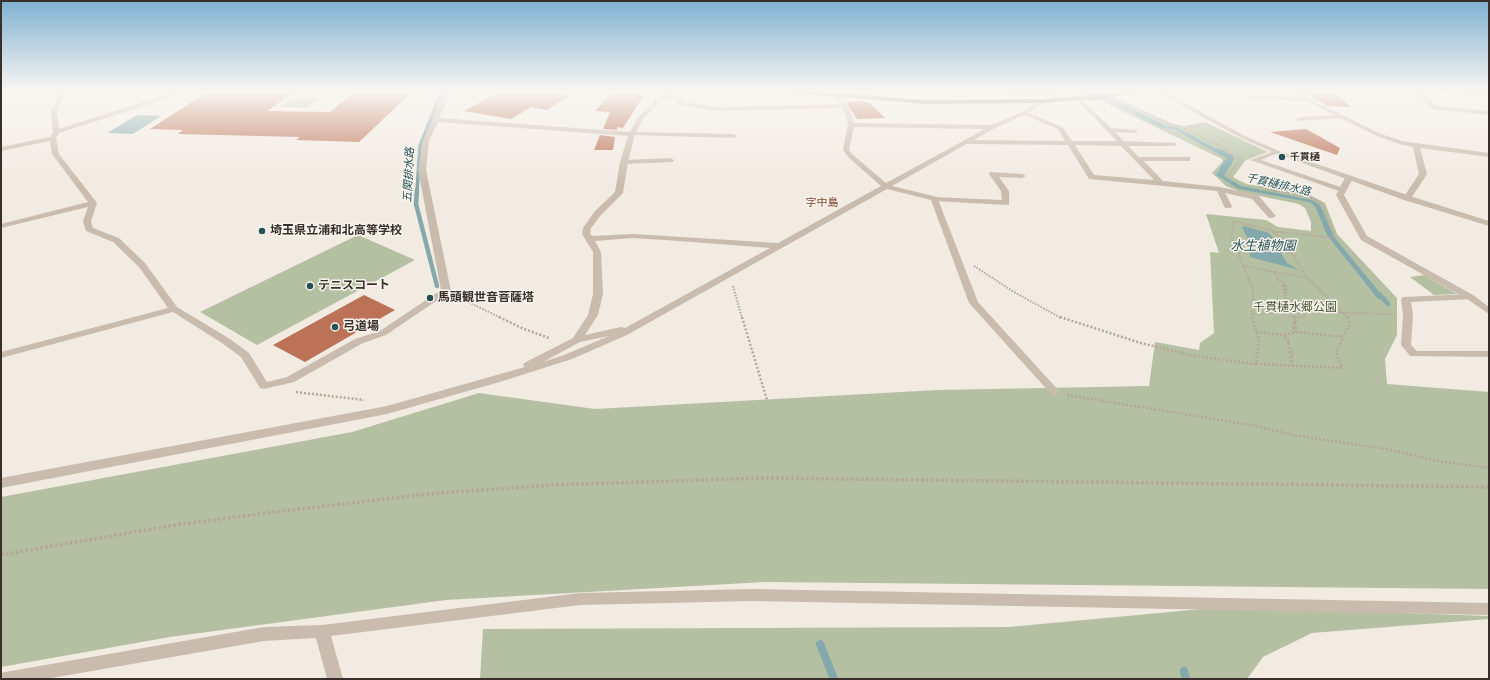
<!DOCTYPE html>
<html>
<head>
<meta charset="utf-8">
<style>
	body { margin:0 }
	#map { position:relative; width:1490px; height:680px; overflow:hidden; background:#f2ebe2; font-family:Rubik,sans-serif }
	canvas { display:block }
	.frame { position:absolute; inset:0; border:2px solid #39302c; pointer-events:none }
</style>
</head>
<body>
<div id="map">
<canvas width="1490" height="680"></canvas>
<div class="frame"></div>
</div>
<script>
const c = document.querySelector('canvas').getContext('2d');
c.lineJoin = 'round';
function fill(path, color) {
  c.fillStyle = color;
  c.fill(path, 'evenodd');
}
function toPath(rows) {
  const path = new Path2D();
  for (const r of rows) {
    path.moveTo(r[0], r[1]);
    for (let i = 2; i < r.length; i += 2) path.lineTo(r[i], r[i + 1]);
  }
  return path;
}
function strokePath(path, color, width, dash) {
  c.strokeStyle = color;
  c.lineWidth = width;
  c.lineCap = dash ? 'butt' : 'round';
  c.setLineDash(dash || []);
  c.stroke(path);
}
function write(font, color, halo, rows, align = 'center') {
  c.font = font + ' Rubik,"Noto Sans JP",sans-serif';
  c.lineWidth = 3;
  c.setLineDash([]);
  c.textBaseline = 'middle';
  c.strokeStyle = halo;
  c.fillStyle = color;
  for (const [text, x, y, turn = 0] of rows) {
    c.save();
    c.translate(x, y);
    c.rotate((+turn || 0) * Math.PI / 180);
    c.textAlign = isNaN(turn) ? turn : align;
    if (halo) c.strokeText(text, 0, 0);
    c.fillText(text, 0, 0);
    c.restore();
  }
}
const green = toPath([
	[293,97,320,98,307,108,279,107],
	[1117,98,1173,124,1184,126,1205,122,1268,152,1246,160,1233,177,1246,184,1306,193,1325,203,1337,234,1397,298,1397,335,1385,359,1387,384,1489,392,1489,589,765,582,446,600,170,637,1,667,1,497,352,432,479,393,595,409,937,390,1149,386,1155,342,1199,350,1200,343,1214,333,1210,252,1219,253,1206,214,1266,220,1278,227,1311,231,1311,222,1305,208,1299,204,1241,192,1226,186,1212,173,1223,161,1222,159,1099,100],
	[358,235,415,260,257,345,200,312],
	[1424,275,1457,294,1434,295,1410,277],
	[1223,607,1489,616,1489,619,1312,633,1263,657,1247,679,480,679,483,629,1009,627]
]);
const water = toPath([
	[1111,99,1166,126,1178,128,1234,159,1224,176,1241,186,1312,200,1320,205,1334,237,1386,300,1378,299,1327,235,1315,206,1309,202,1239,189,1216,175,1226,158,1174,129,1161,128,1105,100],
	[137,115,161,116,133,134,107,133],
	[1244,226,1269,233,1278,243,1278,248,1287,263,1299,270,1250,257,1249,241,1242,227]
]);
const streamFar2 = toPath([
	[1089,91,1100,96],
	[1218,150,1232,157,1230,164],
	[417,191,420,146,442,91]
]);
const streamFar1 = toPath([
	[417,190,416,204,437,286],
	[1380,295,1388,304]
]);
const stream = toPath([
	[820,644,834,679],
	[1184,671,1186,679]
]);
const building = toPath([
	[209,91,296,91,267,111,330,112,356,91,413,91,359,142,296,140,300,137,178,134,183,130,150,129],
	[501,91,539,91,569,96,547,110,531,107,511,119,464,111],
	[613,91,644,95,623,128,617,127,617,130,603,129,610,112,595,111],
	[1301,91,1332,91,1351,107,1327,106],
	[859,101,869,102,885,118,857,119,846,102],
	[1306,129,1340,148,1337,155,1270,132],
	[600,135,615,137,613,150,594,150],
	[364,295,395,310,305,362,273,345]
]);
const pathFar3 = toPath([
	[1126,105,1174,126,1181,127,1213,143,1224,140],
	[1213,143,1241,159,1227,176,1232,179],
	[1265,189,1278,191]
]);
const pathFar2 = toPath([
	[1272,231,1335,238,1321,203,1309,197,1273,190],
	[974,266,1014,292,1061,318],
	[1244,266,1308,278],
	[1275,273,1279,281,1282,281,1286,286,1283,286,1287,290,1284,290,1287,293,1284,293,1289,306],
	[733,286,742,318],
	[458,297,501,318],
	[1283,312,1289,316,1298,318],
	[1283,312,1283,307,1290,306,1300,309,1305,315,1300,318],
	[1304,312,1393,314],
	[1251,314,1283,312],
	[1252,318,1253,289,1231,236,1234,221,1272,231,1285,241,1305,275,1348,318]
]);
const pathFar1 = toPath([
	[499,317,524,329,549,338],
	[742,317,767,400],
	[1060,317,1141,343,1194,356,1256,364],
	[1252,317,1259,340,1256,364],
	[1293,317,1302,317],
	[1256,332,1284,335],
	[1296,332,1342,337],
	[1256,364,1342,368,1336,352,1350,324,1348,317],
	[1293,366,1290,356,1292,356,1289,352,1292,352,1287,342,1290,342,1284,335,1296,332,1293,328,1296,328,1293,323,1295,323,1294,320,1296,321,1294,317],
	[296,392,364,400],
	[1067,395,1256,426,1293,435,1386,449,1443,462,1489,468]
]);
const path = toPath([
	[1,555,169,526,258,514,427,494,551,485,765,478,1489,487]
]);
const service = toPath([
	[1444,91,1463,91,1489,94,1489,98,1444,91],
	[1078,96,1111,128,1137,130,1137,132,1135,133,1115,132,1124,141,1176,143,1176,145,1174,146,1128,146,1139,157,1190,157,1190,161,1144,161,1163,181,1220,187,1258,195,1276,216,1272,218,1269,218,1252,199,1225,193,1232,206,1231,208,1225,208,1217,191,1089,179,1068,145,966,144,963,142,966,140,1065,141,1058,129,1022,114,1022,112,1024,111,1062,127,1072,141,1117,141,1076,99,1076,97,1078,96],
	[1075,145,1121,146,1154,180,1094,175,1075,145],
	[1249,96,1306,97,1309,99,1306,101,1247,99,1247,97,1249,96],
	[1341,115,1344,117,1343,118,1299,121,1296,119,1299,117,1341,115],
	[632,132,734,134,737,136,734,138,630,135,630,133,632,132],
	[1275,151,1280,152,1261,160,1346,189,1345,191,1339,191,1250,160,1275,151],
	[670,158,674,160,673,162,624,164,620,162,624,160,670,158],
	[990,172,1022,174,1026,176,1022,178,999,177,1009,191,1009,205,934,201,930,199,934,197,1002,200,1001,191,989,174,990,172],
	[1470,294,1473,295,1475,297,1473,299,1411,302,1413,315,1411,345,1417,351,1489,351,1489,357,1410,356,1401,345,1403,315,1401,299,1403,297,1470,294]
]);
const minor = toPath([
	[61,91,67,91,57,111,59,129,177,91,186,91,170,98,59,133,56,138,59,154,97,203,91,221,93,228,119,238,145,263,177,307,230,339,249,353,267,382,287,377,355,339,380,331,441,290,418,170,423,141,445,91,451,91,439,118,630,132,638,117,655,101,667,94,663,91,674,93,685,102,716,107,840,104,827,91,834,91,848,106,854,123,992,125,1022,112,1041,100,1045,100,1045,102,1026,114,995,128,892,186,937,197,978,302,1060,392,1055,396,1051,394,969,303,931,200,887,189,627,335,572,359,503,381,387,414,1,488,1,478,387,406,525,367,523,365,524,363,573,338,588,315,593,294,593,252,582,234,583,228,595,211,615,192,620,162,628,136,438,122,429,141,426,170,451,291,386,335,363,343,294,382,264,389,260,388,241,357,222,343,173,312,1,358,1,352,168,308,139,267,113,242,86,231,83,221,88,207,1,228,1,224,88,202,52,154,50,141,1,151,1,147,50,137,53,132,51,111,61,91],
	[670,97,681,105,716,111,843,108,848,123,843,150,848,157,881,186,778,243,633,234,592,236,590,234,591,228,601,215,623,193,628,162,635,134,643,119,659,103,670,97],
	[854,127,985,129,886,183,853,155,849,150,854,127],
	[633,238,679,241,770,248,625,328,621,327,585,335,598,315,603,294,601,252,595,241,633,238],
	[609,336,564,355,543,362,580,342,609,336],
	[1008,91,1014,91,1016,93,1051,92,1062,100,1057,101,1050,96,1014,97,1008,91],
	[1291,91,1298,91,1308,98,1381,134,1402,141,1489,153,1489,157,1420,148,1427,174,1410,200,1404,200,1403,198,1419,174,1413,147,1399,144,1377,136,1304,100,1291,91],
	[1413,91,1420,91,1437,106,1489,111,1489,115,1433,109,1413,91],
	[1346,176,1349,176,1353,178,1344,195,1367,236,1473,295,1489,307,1489,314,1467,299,1361,240,1336,195,1346,176],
	[752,589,1489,603,1489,615,752,601,580,605,331,636,343,679,327,679,316,638,264,641,46,679,1,679,1,673,5,672,264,627,322,625,580,593,752,589]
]);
const tertiary = toPath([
	[1155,91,1163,91,1245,136,1279,151,1410,196,1489,221,1489,226,1404,200,1275,153,1241,138,1155,91]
]);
const primary = toPath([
	[788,91,815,91,925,100,1043,99,1091,95,1094,97,1091,99,1043,103,925,104,791,93,788,91],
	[1129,91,1147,91,1112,97,1109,95,1129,91]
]);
const primaryBridge = toPath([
	[1091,97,1112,95]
]);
const markers = [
	[1282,157,4,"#255257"],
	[262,231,4,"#255257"],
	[310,286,4,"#255257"],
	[430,298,4,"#255257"],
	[335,327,4,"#255257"]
];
const farPoinames = [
	["千貫樋",1290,157]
];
const farWaternames = [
	["五関排水路",409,175,-87],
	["千貫樋排水路",1278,185,13]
];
const farNeighbourhoodnames = [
	["字中島",822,203]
];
const poiNames = [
	["埼玉県立浦和北高等学校",270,231],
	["テニスコート",318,286],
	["馬頭観世音菩薩塔",438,298],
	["弓道場",343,327]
];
const parkNames = [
	["千貫樋水郷公園",1295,308]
];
const waterNames = [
	["水生植物園",1263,246]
];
fill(green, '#b5c0a3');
fill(water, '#83a9ac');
strokePath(streamFar2, '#83a9ac', 3.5);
strokePath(streamFar1, '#83a9ac', 4.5);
strokePath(stream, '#83a9ac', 8);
fill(building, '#bb7256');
strokePath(pathFar3, '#b5a699', 1.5, [1.5, 1.5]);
strokePath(pathFar2, '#b5a699', 2, [1.5, 1.5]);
strokePath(pathFar1, '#b5a699', 2.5, [2, 2]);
strokePath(path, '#b5a699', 3.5, [2.5, 2.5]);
fill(service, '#c9bcae');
fill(minor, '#c9bcae');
fill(tertiary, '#c9bcae');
fill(primary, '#79685f');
strokePath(primaryBridge, '#79685f', 7);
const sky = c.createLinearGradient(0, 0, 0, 186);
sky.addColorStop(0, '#7fb0d0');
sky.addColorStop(0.49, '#f9f6f2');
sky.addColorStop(1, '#f9f6f200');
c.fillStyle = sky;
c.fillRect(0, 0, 1490, 186);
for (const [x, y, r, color] of markers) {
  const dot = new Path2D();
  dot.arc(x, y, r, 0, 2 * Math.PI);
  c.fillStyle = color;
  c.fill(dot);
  strokePath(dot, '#f9f5ee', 1.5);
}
write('bold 10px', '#39302c', '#f9f5ee', farPoinames, 'left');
write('italic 11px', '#255257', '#f9f5ee', farWaternames);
write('11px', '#81432c', '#f9f5ee', farNeighbourhoodnames);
write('bold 12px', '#39302c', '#f9f5ee', poiNames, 'left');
write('12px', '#475532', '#f9f5ee', parkNames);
write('italic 13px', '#255257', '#f9f5ee', waterNames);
</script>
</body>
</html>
